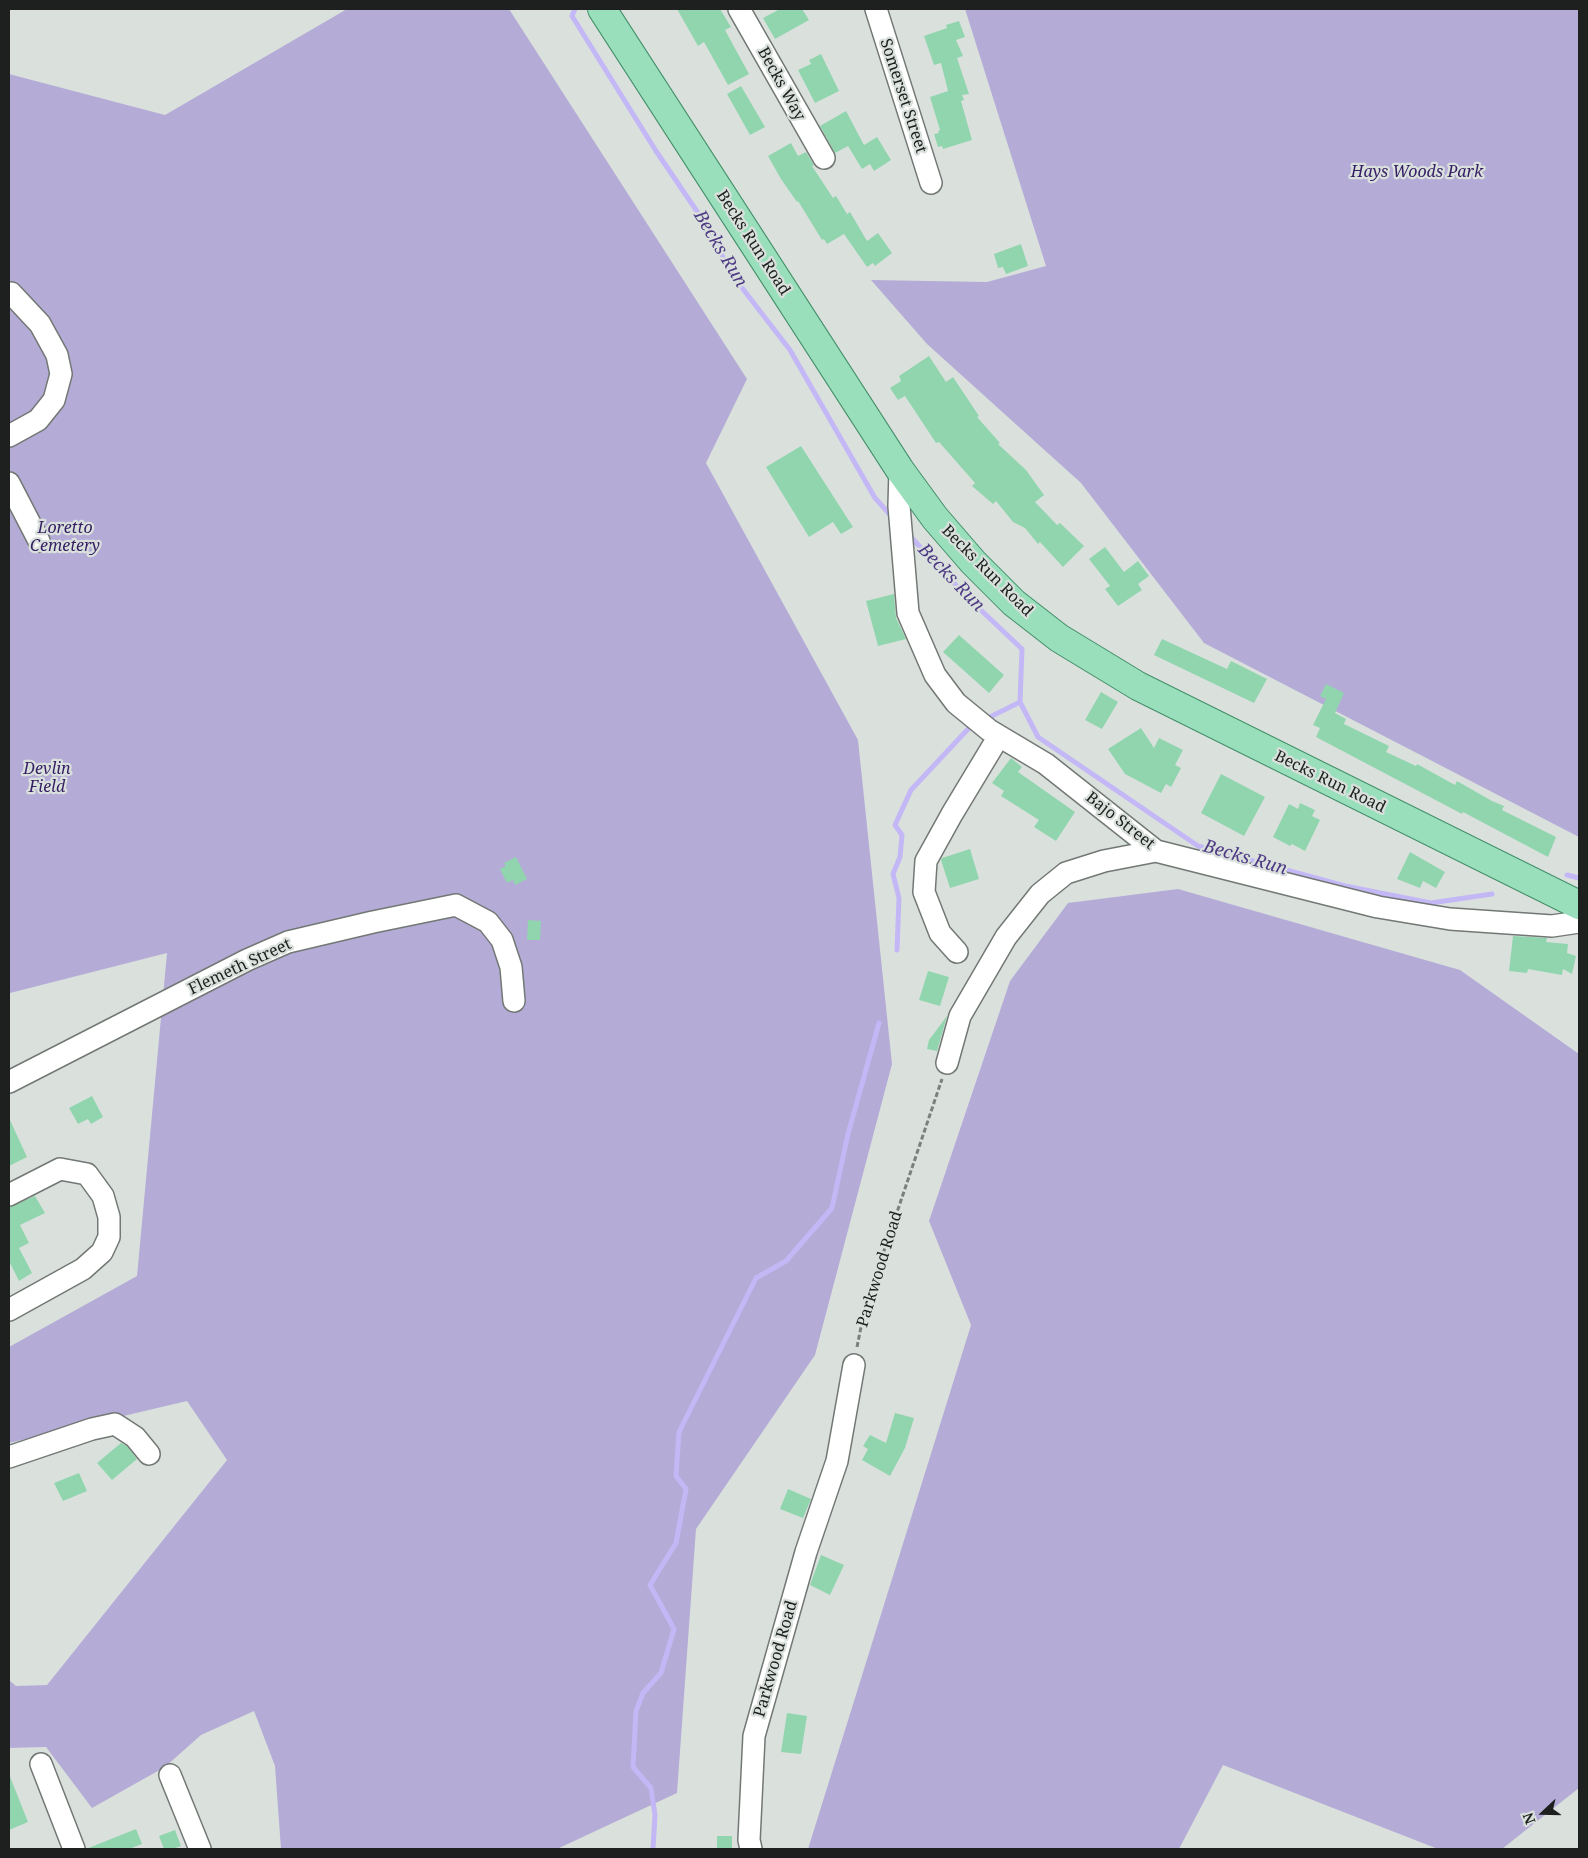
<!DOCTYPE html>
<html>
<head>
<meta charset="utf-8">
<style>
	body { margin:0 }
	#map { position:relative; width:1588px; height:1858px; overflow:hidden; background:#dae1dd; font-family:"Noto Serif",serif }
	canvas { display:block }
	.frame { position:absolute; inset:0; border:10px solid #1d201e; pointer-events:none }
	.north { position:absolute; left:1518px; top:1788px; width:50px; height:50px; -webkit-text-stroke:4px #dae1dd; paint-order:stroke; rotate:249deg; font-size:14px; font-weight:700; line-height:20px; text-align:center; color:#1d201e }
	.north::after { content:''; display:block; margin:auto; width:18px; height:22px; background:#1d201e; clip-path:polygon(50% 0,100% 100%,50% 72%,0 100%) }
</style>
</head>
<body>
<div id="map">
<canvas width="1588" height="1858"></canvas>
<div class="frame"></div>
<div class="north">N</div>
</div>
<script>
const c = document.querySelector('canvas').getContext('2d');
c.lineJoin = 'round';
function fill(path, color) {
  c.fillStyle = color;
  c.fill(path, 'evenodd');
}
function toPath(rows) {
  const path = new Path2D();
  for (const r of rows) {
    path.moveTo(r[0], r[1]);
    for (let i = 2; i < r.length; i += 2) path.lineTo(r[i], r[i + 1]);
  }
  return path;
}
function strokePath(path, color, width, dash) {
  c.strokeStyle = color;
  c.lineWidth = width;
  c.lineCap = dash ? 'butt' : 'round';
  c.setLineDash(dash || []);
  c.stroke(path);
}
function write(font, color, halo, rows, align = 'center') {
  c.font = font + ' "Noto Serif",serif';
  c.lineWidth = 4.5;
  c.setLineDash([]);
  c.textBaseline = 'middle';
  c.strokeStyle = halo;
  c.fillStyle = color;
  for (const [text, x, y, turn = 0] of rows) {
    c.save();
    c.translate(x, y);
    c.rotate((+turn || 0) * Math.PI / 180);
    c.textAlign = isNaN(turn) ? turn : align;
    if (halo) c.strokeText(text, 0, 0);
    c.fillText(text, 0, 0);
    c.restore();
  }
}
const green = toPath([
	[347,9,509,9,747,379,706,463,858,740,892,1064,815,1355,696,1529,677,1793,557,1849,281,1849,275,1766,254,1711,201,1735,165,1767,92,1808,46,1747,9,1748,9,1680,16,1686,47,1685,227,1460,187,1401,9,1443,9,1347,137,1276,167,953,10,993,9,996,9,74,165,115],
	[965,9,1579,9,1579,837,1204,643,1081,483,927,344,871,280,987,282,1046,266],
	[1178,889,1460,970,1579,1054,1579,1788,1502,1849,1438,1849,1223,1765,1179,1849,808,1849,971,1325,929,1221,1010,981,1068,903]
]);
const stream = toPath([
	[575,9,572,16,656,151,713,235,729,271,790,350,875,498,893,518],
	[909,535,966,596,1022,649,1020,702,1038,737,1198,846,1345,886,1431,903,1492,894],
	[984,720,1020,702],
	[1567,875,1579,878],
	[897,950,899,898,893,874,900,857,902,835,895,825,911,790,969,728,974,725],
	[653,1849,655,1815,651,1788,633,1767,636,1711,643,1693,661,1673,674,1629,650,1585,676,1543,686,1489,676,1476,679,1432,756,1278,786,1261,832,1208,848,1134,879,1023]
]);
const building = toPath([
	[677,9,720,9,731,27,725,30,749,74,728,85,704,42,698,46],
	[780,9,802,9,809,20,775,39,763,18],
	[959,21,965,37,956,40,963,56,957,58,969,94,962,95,964,100,961,101,972,140,943,149,942,146,938,147,934,134,939,133,938,131,940,130,930,97,948,91,941,63,934,65,924,36,947,28,946,25],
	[821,54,839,91,815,103,798,70,811,64,809,60],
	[741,86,765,127,750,135,727,94],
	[846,111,864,145,877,137,891,160,874,171,870,164,862,169,848,146,835,153,820,126],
	[791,143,798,156,806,152,814,165,812,166,833,198,836,196,847,214,850,212,867,241,878,233,892,253,875,266,873,263,867,267,844,234,827,244,824,239,822,240,798,201,797,202,781,179,768,156],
	[1021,244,1028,266,1006,274,1003,267,998,268,994,254],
	[929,356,946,382,953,377,979,416,977,417,1000,443,998,444,1026,470,1044,495,1035,502,1057,525,1060,523,1084,546,1063,567,1040,542,1038,544,1025,528,1013,522,996,501,993,504,972,486,975,483,939,442,936,443,905,396,898,400,890,388,901,381,899,376],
	[801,446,853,527,841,534,833,522,809,537,766,467],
	[1105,547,1124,572,1138,561,1149,576,1138,584,1142,590,1118,606,1105,589,1110,586,1089,559],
	[894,594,896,618,906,639,878,646,866,601],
	[959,635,1004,675,989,693,943,652],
	[1162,639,1227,669,1231,661,1267,679,1254,703,1154,655],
	[1326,684,1344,693,1335,713,1346,719,1344,724,1389,746,1386,752,1416,766,1417,764,1455,785,1457,781,1492,801,1504,806,1502,810,1556,837,1548,857,1463,812,1462,814,1316,737,1320,728,1313,725,1326,699,1320,696],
	[1101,692,1118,702,1102,729,1085,720],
	[1141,728,1154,748,1159,738,1183,750,1175,765,1181,768,1171,787,1166,784,1161,793,1125,774,1108,749],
	[1011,758,1022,767,1018,772,1075,812,1056,841,1034,827,1039,820,1001,796,1004,791,992,783],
	[1221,774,1265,797,1244,836,1201,813],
	[1300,803,1315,810,1312,816,1320,820,1305,851,1292,844,1290,846,1273,837,1289,804,1298,809],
	[970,849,979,879,950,888,941,860,942,858],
	[1410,852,1445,872,1436,888,1423,881,1420,888,1397,879],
	[516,857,527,879,515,885,513,880,507,883,500,869,506,866,504,863],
	[528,920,541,921,540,940,527,940],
	[1513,936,1547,938,1546,942,1568,944,1567,953,1576,956,1572,974,1563,969,1562,975,1528,969,1527,973,1509,971],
	[928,971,949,977,940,1006,919,1000],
	[947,1016,937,1051,927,1049,929,1040],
	[92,1096,103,1117,91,1124,88,1119,78,1124,69,1108],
	[9,1118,27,1157,9,1166],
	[35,1196,45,1213,20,1225,29,1243,19,1248,32,1273,19,1281,9,1261,9,1207],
	[895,1413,914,1418,905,1448,890,1476,862,1460,868,1449,863,1446,870,1435,886,1443],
	[121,1443,127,1446,137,1459,112,1480,97,1463],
	[79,1473,87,1491,63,1501,54,1483],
	[788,1489,811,1499,803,1518,780,1509],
	[821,1555,844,1565,830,1595,810,1585],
	[787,1713,807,1716,801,1754,781,1752],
	[9,1774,28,1822,9,1830],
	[136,1829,142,1844,129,1849,86,1849],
	[175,1830,181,1846,172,1849,164,1849,159,1836],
	[717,1836,732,1836,732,1849,717,1849]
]);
const path = toPath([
	[857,1347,865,1307,942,1079]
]);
const minor = toPath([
	[739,9,824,158],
	[876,9,931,183],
	[9,293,11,293,40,324,57,355,61,374,54,400,38,420,9,436],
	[900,470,899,506,908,613,935,675,956,703,989,730,1046,764,1156,851,1378,907,1450,919,1552,926,1579,922],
	[9,483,39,541],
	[957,952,940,933,924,892,926,861,952,814,999,736],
	[947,1063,960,1016,1006,937,1040,894,1066,873,1104,861,1156,851],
	[9,1082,247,960,288,942,373,922,456,905,488,922,502,940,511,967,514,1001],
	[9,1195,60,1169,87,1174,103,1196,109,1217,109,1237,102,1252,83,1269,9,1310],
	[9,1457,92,1429,115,1424,135,1437,149,1454],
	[41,1764,74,1849],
	[170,1775,200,1849],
	[751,1849,749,1840,754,1736,806,1552,837,1461,854,1365]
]);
const major = toPath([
	[602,9,900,470,935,518,973,562,1014,603,1059,638,1138,686,1579,905]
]);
const streetNames = [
	["Becks Way",781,84,61],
	["Somerset Street",903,96,72],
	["Becks Run Road",753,243,57],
	["Becks Run Road",987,571,45],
	["Becks Run Road",1330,782,26],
	["Bajo Street",1120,821,38],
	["Flemeth Street",240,967,-25],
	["Parkwood Road",880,1269,-73],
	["Parkwood Road",776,1659,-74]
];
const parkNames = [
	["Hays Woods Park",1417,172],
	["Loretto",65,528],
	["Cemetery",65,546],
	["Devlin",47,769],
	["Field",47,787]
];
const waterNames = [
	["Becks Run",720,249,59],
	["Becks Run",951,578,46],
	["Becks Run",1245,858,16]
];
fill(green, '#b4acd6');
strokePath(stream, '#c3b7f6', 5);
fill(building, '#91d5af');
strokePath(minor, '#727874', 24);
strokePath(major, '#428e68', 30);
strokePath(path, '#7b807d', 3, [5, 2.5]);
strokePath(minor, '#fff', 21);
strokePath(major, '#9adfbc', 28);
write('16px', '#1d201e', '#dae1dd', streetNames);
write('italic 16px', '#341d63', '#dae1dd', parkNames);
write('italic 18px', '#4f3b84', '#dae1dd', waterNames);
</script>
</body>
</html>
